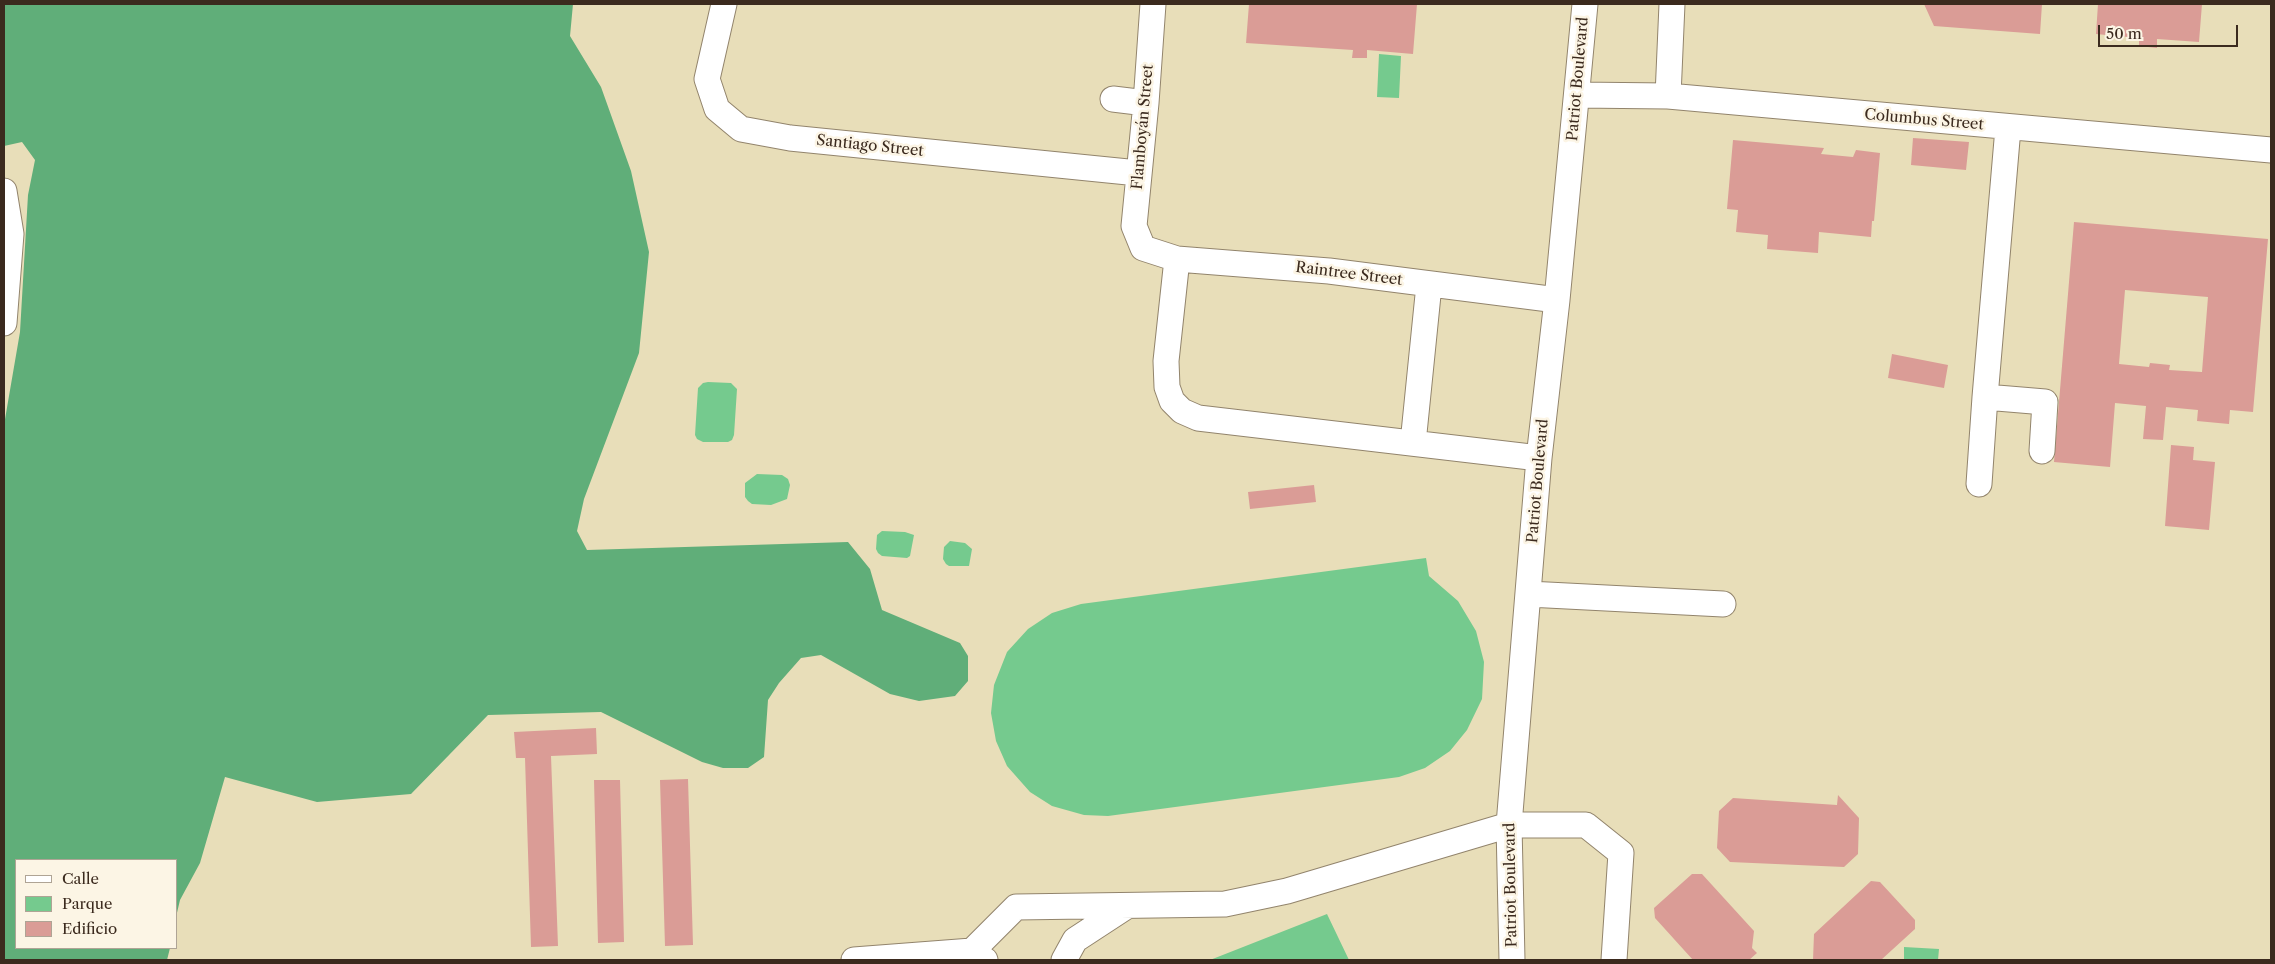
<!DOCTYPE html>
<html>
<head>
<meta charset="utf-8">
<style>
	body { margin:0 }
	#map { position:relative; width:2275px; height:964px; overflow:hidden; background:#e8deb9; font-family:"Libre Caslon Text",serif }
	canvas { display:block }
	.frame { position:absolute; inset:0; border:5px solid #3b2a1e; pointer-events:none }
	.legend { position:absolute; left:15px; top:859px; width:162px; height:90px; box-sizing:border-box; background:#fcf5e5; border:1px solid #afa495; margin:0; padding:6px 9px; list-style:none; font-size:15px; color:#3b2a1e }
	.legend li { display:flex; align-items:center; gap:10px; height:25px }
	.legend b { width:25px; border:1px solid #afa495 }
	.scale { position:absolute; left:2098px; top:25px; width:140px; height:22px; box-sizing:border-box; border:2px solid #3b2a1e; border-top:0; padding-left:6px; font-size:15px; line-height:18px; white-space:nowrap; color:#3b2a1e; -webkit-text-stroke:4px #fcf5e5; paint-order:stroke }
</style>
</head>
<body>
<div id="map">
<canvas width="2275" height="964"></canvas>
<div class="frame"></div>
<ul class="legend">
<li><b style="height:6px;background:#fff"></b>Calle</li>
<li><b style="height:14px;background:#75ca8e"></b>Parque</li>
<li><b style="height:14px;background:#da9c96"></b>Edificio</li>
</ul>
<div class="scale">50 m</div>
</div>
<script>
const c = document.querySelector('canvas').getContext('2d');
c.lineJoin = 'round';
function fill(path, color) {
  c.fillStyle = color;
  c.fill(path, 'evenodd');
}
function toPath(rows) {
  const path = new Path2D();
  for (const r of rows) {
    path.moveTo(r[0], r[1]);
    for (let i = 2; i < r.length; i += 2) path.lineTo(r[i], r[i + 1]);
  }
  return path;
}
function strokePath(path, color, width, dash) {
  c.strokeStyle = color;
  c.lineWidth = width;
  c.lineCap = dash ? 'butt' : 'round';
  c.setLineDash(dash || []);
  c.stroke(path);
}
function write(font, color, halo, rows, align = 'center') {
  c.font = font + ' "Libre Caslon Text",serif';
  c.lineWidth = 5;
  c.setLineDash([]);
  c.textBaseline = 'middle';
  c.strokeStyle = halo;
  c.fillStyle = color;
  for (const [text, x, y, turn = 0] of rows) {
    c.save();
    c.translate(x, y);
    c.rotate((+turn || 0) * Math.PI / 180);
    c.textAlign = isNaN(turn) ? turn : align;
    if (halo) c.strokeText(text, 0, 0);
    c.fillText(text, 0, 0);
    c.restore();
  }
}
const green = toPath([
	[1379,54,1401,56,1399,98,1377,97],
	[708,382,731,383,737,389,734,435,732,440,728,442,703,442,697,439,695,435,698,388,703,383],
	[757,474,782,475,788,479,790,485,787,499,771,505,752,504,748,501,745,497,745,483],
	[882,531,905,532,914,535,910,556,907,558,882,556,878,553,876,549,877,535],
	[950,541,965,543,972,549,969,566,949,566,946,564,943,559,944,547],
	[1426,558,1429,576,1458,601,1476,631,1484,662,1482,699,1467,730,1450,751,1425,768,1399,777,1108,816,1084,815,1052,806,1030,792,1007,766,996,741,991,713,994,685,1007,652,1028,629,1052,613,1081,604],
	[1327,914,1349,960,1210,960],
	[1904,947,1939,949,1938,960,1904,960]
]);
const forest = toPath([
	[4,4,573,4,570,36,601,87,631,171,649,252,639,353,584,499,577,531,587,550,848,542,870,569,882,610,960,643,968,656,968,681,955,696,919,701,890,694,821,655,801,658,779,683,768,700,764,757,748,768,723,768,702,762,601,712,488,715,411,794,317,802,225,777,200,863,180,900,176,917,176,860,16,860,16,948,170,948,167,960,4,960,4,425,20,332,28,195,35,160,22,142,4,146]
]);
const building = toPath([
	[1249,4,1417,4,1413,54,1367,50,1367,58,1352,58,1353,50,1246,43],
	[1924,4,2042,4,2040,34,1934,26],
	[2098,4,2202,4,2199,42,2157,39,2157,48,2139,46,2139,38,2096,34],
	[1913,138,1969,142,1966,170,1911,165],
	[1733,140,1824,148,1821,154,1853,157,1856,150,1880,153,1874,221,1872,221,1871,237,1819,232,1818,253,1767,249,1768,235,1736,232,1738,210,1727,209],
	[2074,222,2268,239,2253,412,2230,410,2229,424,2197,421,2198,410,2166,407,2163,440,2143,439,2146,406,2115,403,2110,467,2054,462],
	[2125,290,2208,297,2202,372,2169,370,2170,365,2150,363,2149,367,2119,364],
	[1892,354,1948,365,1944,388,1888,378],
	[2171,445,2194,447,2193,460,2215,462,2209,530,2165,526],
	[1314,485,1316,502,1250,509,1248,492],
	[596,728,597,754,551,756,558,946,531,947,525,758,516,758,514,732],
	[688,779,693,945,665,946,660,780],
	[594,780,620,780,624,942,598,943],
	[1838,795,1859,818,1858,854,1844,867,1730,862,1717,848,1719,811,1733,798,1837,805],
	[1692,874,1702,874,1754,931,1752,948,1757,953,1749,960,1693,960,1655,918,1654,908],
	[1871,881,1880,882,1915,920,1915,929,1881,960,1813,960,1814,934]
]);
const minor = toPath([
	[724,4,707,79,717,109,741,129,790,138,1138,173],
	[1153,4,1146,103,1134,226,1143,248,1177,259,1329,271,1557,300],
	[1577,95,1668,96,2271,150],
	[1668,96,1672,4],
	[1113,99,1146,103],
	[4,191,11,234,4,323],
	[1177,259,1166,361,1167,387,1172,401,1182,411,1198,418,1539,458],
	[1985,397,2045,402,2042,451],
	[1413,443,1429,285],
	[1979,484,1985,397,2008,128],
	[1528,594,1723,604],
	[972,951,1016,907,1225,904,1287,891,1509,825,1586,825,1621,853,1614,960],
	[854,960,972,951,985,960],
	[1064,960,1075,940,1127,906],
	[1512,960,1509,825,1539,458,1557,300,1585,4]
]);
const streetNames = [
	["Patriot Boulevard",1578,79,-85],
	["Columbus Street",1924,120,5],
	["Flamboyán Street",1143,127,-85],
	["Santiago Street",870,146,6],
	["Raintree Street",1349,274,7],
	["Patriot Boulevard",1538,481,-85],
	["Patriot Boulevard",1511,885,-91]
];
fill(green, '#75ca8e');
fill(forest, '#60ae79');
fill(building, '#da9c96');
strokePath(minor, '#92846c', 27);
strokePath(minor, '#fff', 25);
write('15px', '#3b2a1e', '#fcf5e5', streetNames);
</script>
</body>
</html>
